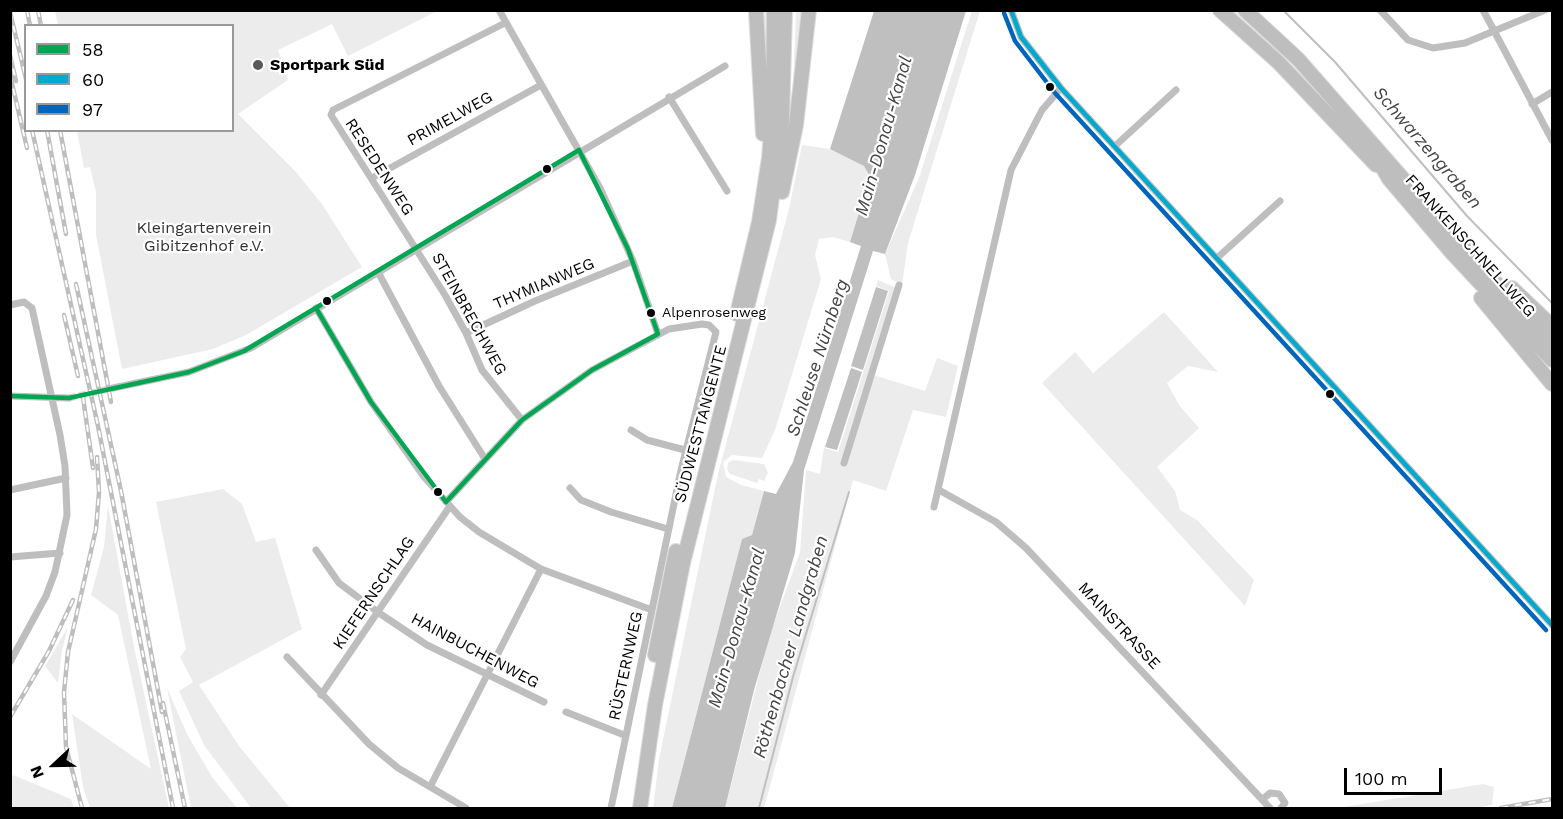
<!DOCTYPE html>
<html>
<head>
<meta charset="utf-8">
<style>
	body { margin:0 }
	#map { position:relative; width:1563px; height:819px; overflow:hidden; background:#fff; font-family:"Work Sans",sans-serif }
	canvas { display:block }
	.frame { position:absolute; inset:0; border:12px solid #000; pointer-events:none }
	.legend { position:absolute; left:24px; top:24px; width:210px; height:108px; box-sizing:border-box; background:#fff; border:2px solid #999; margin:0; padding:8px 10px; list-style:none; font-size:18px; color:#000 }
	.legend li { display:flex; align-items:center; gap:12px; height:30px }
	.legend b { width:30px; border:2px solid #999 }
	.north { position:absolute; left:24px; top:735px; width:60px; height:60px; -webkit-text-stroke:4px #fff; paint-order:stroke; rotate:248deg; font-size:16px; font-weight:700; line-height:24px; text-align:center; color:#000 }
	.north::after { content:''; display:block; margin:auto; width:21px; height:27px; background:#000; clip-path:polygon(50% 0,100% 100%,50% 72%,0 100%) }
	.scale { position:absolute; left:1344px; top:768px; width:98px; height:27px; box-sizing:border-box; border:3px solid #000; border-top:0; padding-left:8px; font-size:18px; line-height:21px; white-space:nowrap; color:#000; -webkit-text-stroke:4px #fff; paint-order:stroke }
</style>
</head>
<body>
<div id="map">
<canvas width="1563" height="819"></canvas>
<div class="frame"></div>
<ul class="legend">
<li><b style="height:8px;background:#00a651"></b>58</li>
<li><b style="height:8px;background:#00a9ce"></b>60</li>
<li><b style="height:8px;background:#0065bd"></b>97</li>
</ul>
<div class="north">N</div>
<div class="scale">100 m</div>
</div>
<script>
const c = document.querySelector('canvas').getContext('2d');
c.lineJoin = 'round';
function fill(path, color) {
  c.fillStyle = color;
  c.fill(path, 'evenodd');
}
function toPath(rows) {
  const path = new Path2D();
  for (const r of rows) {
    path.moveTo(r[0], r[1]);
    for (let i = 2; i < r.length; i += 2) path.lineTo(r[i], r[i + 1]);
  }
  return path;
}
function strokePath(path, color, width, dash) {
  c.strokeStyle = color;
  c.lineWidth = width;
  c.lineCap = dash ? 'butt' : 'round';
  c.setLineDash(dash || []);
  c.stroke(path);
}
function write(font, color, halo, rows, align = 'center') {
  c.font = font + ' "Work Sans",sans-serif';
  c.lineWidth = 4.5;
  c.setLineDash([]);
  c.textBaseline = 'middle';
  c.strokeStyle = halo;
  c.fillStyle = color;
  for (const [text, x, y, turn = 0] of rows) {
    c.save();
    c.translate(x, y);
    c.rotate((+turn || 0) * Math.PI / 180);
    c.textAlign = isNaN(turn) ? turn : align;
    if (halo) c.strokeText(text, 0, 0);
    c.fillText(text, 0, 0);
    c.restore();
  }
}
const green = toPath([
	[55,11,437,11,348,56,332,24,278,50,288,80,238,114,296,172,322,204,362,267,246,335,213,349,122,369,96,235,96,192,90,167,84,168,77,131,232,130,232,26,58,25],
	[759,11,767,11,768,95],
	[796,11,806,11,786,155,793,89],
	[972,11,980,11,908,243,902,285,891,279,885,254,919,178],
	[1229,11,1236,11,1251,23,1307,76,1552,348,1552,355],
	[802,145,830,149,861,164,866,168,869,178,850,242,833,237,819,239,815,255,821,279,775,430,762,458,732,455,723,462,726,477,741,485,764,491,752,535,742,539,672,808,653,808,659,759,718,474,789,209],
	[878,280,896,288,870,374,925,391,937,358,958,366,946,417,913,410,886,491,853,480,764,808,725,808,769,637,800,552,806,470,820,474,824,448,838,452,889,291,876,286],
	[1164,312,1218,372,1188,366,1167,383,1179,405,1199,428,1157,467,1175,491,1180,510,1197,520,1254,580,1245,606,1042,383,1075,352,1093,373],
	[733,460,764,464,768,473,764,481,759,479,757,483,730,474,727,469,728,463],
	[223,489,242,504,256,542,275,538,302,629,199,685,239,746,290,808,251,808,204,745,179,691,193,682,180,657,186,649,156,502],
	[108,506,134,647,169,808,90,808,83,787,72,714,151,769,118,615,91,595,104,547],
	[68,627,62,650,58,683,45,666],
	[167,688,187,734,212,777,237,808,191,808],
	[13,775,71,799,74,808,11,808,11,780],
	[1483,784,1494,787,1492,805,1473,808,1338,808]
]);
const water = toPath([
	[874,11,966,11,915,175,885,254,873,251,804,470,795,553,754,690,725,808,672,808,742,539,752,535,764,491,776,494,793,462,861,246,850,242,867,186,868,173,864,166,830,149],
	[876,287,888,291,863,370,851,366],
	[851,368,862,372,837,450,825,447]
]);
const stream = toPath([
	[1283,10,1335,62,1467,216,1552,303],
	[759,808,793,677,849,492]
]);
const streetTunnel = toPath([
	[69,398,113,388]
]);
const street = toPath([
	[499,10,600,188,633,261,658,334],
	[1011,10,1021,37,1061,88,1552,625],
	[1380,10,1408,40,1433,48,1465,43,1545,10],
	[1483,10,1552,140],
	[505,23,333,110,331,115,445,295,466,333,482,370,522,420],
	[669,97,727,191],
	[1532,104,1552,92],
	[1115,146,1176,90],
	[372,178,541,85],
	[1217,258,1280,201],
	[378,272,439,386,485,459],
	[10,305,24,302,32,308,60,435,65,466,67,515,55,572,46,596,10,662],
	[316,308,371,402,424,477,460,517,479,532,541,569,652,610],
	[466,333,535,301,633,261],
	[113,388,189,372,251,348,725,66],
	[10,396,69,398],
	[631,430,647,440,685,450],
	[844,463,899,285],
	[570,488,581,500,611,512,668,529],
	[10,490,66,478],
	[939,490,996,522,1026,548,1270,808],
	[446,502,522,420,592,370,669,329,702,324,709,325,716,332,681,470,611,808],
	[934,507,1011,170,1042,110,1061,88],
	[316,550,339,583,379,613,427,645,544,702],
	[10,557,60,553],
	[287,657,369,744,398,768,466,808],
	[321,695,450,506],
	[566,712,624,735],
	[430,787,541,569],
	[1263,799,1270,793,1279,794,1285,803,1281,808]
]);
const highway = toPath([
	[756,10,763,134],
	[1220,10,1278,62,1376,165],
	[1245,10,1298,59,1471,256,1552,343],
	[1374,153,1389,179,1452,253,1552,360],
	[782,192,796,125,809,10],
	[1512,288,1552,326],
	[1481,298,1552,384],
	[737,314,759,222,769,158,773,107,774,10],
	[655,655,676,551],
	[640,808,655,705,683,563,769,220,782,121,785,10]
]);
const rail = toPath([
	[27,10,30,26],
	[38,10,41,26],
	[10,12,26,79],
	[10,55,16,81],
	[10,75,27,148],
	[32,130,98,426,173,808],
	[47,130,66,234],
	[60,130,111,402],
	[76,284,121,491,162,712],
	[64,315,78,376],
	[83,397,93,468],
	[163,703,185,808],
	[10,717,49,651,73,600],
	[82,808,66,747,64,692,68,652,96,529,99,492,97,457],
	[1501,808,1552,799]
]);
const bus1 = toPath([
	[579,150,628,249,658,334],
	[316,308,371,402,446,502],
	[10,396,69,398,189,372,244,351,579,150],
	[446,502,522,420,592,370,658,334]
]);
const bus2 = toPath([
	[1011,10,1021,37,1061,88,1552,625]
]);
const bus3 = toPath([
	[1004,13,1015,41,1055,93,1546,630]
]);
const markers = [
	[258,65,6,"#595959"],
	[1050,87,5,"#000"],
	[547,169,5,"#000"],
	[327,301,5,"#000"],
	[651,313,5,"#000"],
	[1330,394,5,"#000"],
	[438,492,5,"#000"]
];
const busNames = [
	["Alpenrosenweg",662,313]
];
const poiNames = [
	["Sportpark Süd",270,65]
];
const streetNames = [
	["PRIMELWEG",450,119,-29],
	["RESEDENWEG",379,167,57],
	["FRANKENSCHNELLWEG",1470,246,48],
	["THYMIANWEG",544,284,-23],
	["STEINBRECHWEG",469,314,61],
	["SÜDWESTTANGENTE",701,424,-75],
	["KIEFERNSCHLAG",374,593,-56],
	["MAINSTRASSE",1119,626,47],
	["HAINBUCHENWEG",475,651,28],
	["RÜSTERNWEG",626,666,-78]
];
const parkNames = [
	["Kleingartenverein",204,228],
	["Gibitzenhof e.V.",204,246]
];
const waterNames = [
	["Main-Donau-Kanal",884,136,-74],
	["Schwarzengraben",1427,148,49],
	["Schleuse Nürnberg",818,358,-72],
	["Main-Donau-Kanal",737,628,-74],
	["Röthenbacher Landgraben",791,647,-74]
];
fill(green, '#ececec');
fill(water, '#bfbfbf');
strokePath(stream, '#bfbfbf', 2);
strokePath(streetTunnel, '#d9d9d9', 7, [7, 3.5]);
strokePath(highway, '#dbdbdb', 16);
strokePath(street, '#bebebe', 7);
strokePath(highway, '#bebebe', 14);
strokePath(rail, '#bebebe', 4.5);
strokePath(rail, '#fff', 2, [7]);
strokePath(bus1, '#00a651', 4.5);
strokePath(bus2, '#00a9ce', 4.5);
strokePath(bus3, '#0065bd', 4.5);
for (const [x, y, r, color] of markers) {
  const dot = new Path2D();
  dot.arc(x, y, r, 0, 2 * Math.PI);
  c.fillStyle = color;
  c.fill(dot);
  strokePath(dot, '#fff', 2);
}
write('14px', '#000', '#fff', busNames, 'left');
write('bold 16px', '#000', '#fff', poiNames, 'left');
write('16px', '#000', '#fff', streetNames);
write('16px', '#333', '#fff', parkNames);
write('italic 18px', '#444', '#fff', waterNames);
</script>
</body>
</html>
